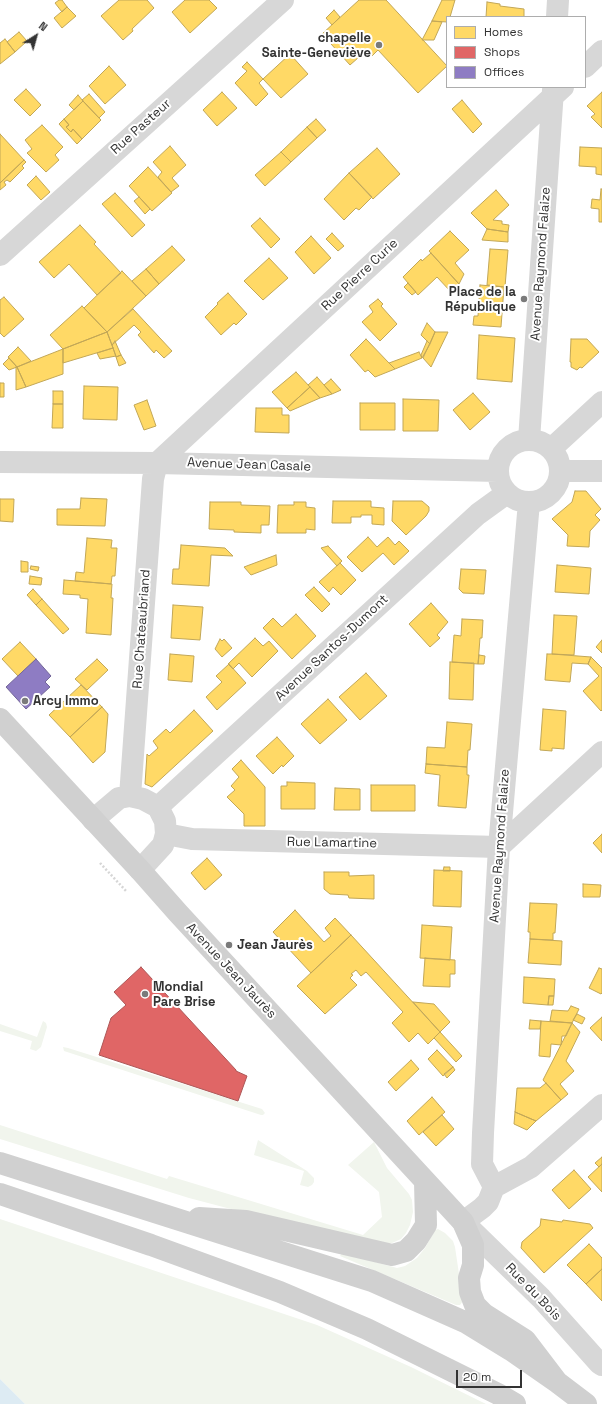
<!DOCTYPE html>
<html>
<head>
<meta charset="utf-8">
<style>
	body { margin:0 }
	#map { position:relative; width:602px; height:1404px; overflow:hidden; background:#fff; font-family:"Space Grotesk",sans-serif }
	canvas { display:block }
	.legend { position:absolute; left:446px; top:16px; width:140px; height:72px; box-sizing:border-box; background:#fff; border:1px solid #adadad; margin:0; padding:5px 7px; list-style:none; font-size:12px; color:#333 }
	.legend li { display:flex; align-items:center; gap:8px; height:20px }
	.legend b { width:20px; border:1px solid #adadad }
	.north { position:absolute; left:16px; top:16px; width:40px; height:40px; -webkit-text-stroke:3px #fff; paint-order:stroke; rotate:37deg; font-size:11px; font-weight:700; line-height:16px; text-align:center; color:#333 }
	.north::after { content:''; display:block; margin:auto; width:14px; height:18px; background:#333; clip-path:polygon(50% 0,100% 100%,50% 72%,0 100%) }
	.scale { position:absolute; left:456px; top:1370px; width:66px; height:18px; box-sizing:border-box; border:2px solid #333; border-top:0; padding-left:5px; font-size:12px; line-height:14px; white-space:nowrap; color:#333; -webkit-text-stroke:3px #fff; paint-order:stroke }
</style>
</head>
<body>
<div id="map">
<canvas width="602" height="1404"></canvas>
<ul class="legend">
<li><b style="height:11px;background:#ffd966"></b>Homes</li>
<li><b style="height:11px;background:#e06666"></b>Shops</li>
<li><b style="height:11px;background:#8e7cc3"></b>Offices</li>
</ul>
<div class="north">N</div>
<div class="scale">20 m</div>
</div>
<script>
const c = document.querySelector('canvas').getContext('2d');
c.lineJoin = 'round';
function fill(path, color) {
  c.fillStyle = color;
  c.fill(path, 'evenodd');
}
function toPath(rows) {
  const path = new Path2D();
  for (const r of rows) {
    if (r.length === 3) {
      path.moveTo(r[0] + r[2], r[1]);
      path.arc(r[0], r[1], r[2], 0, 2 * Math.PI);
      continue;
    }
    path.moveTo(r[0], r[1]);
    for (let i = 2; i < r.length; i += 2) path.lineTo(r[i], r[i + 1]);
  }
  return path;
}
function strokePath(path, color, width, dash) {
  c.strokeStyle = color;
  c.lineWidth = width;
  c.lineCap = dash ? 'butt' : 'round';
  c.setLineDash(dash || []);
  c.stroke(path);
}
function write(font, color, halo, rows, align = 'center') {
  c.font = font + ' "Space Grotesk",sans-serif';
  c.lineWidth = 4;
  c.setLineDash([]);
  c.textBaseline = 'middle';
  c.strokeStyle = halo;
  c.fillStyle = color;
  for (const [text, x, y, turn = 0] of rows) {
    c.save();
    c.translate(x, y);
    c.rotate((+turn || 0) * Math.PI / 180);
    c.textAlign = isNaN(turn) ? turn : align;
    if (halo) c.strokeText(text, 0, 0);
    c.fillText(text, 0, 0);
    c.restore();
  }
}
const green = toPath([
	[43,1021,46,1023,47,1027,41,1047,36,1051,30,1049,32,1041,0,1031,0,1024,37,1037],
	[63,1047,68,1048,262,1109,265,1113,263,1115,261,1115,64,1051],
	[0,1125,167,1179,169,1176,363,1235,382,1217,379,1192,348,1165,374,1142,387,1168,409,1194,412,1200,413,1212,410,1225,406,1233,401,1239,392,1243,381,1245,345,1239,189,1198,0,1139],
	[258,1140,307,1171,314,1178,314,1182,312,1185,308,1187,300,1185,304,1171,254,1155],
	[0,1219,317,1325,411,1367,486,1404,25,1404,0,1379],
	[438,1229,445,1233,453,1241,455,1247,463,1301,460,1305,456,1305,340,1256,342,1253,397,1268,405,1266,417,1258,425,1248,435,1230]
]);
const water = toPath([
	[0,1379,25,1404,0,1404]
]);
const homes = toPath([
	[59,0,62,0,67,7,62,12,55,3,59,0],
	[119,0,147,0,154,8,132,29,133,31,123,40,101,16,119,0],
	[185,0,209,0,217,8,190,33,172,12,185,0],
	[359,0,386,0,447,66,418,93,378,50,372,56,367,50,350,65,322,34,359,0],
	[442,0,455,0,450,17,447,17,447,22,432,21,442,0],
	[487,2,500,4,500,6,524,9,524,17,486,17,487,2],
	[67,7,76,16,62,28,54,18,67,7],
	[334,10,340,17,332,25,326,18,334,10],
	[432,21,442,22,434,40,422,40,432,21],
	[19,32,27,41,15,52,7,42,19,32],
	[5,39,15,52,0,64,0,43,5,39],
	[290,54,308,74,281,98,263,79,290,54],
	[247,62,263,79,259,83,268,94,256,106,235,83,247,71,242,67,247,62],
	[109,66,126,85,105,104,89,86,109,66],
	[26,89,41,105,30,116,14,100,26,89],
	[222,92,237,108,217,126,203,110,222,92],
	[602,92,602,128,591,117,595,114,587,106,602,92],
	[89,94,105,112,99,118,82,100,89,94],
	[78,95,83,101,74,110,69,105,78,95],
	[462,100,482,124,473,133,452,109,462,100],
	[83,101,101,120,82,139,73,129,71,132,66,127,69,125,64,119,83,101],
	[64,119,69,125,66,127,71,132,73,129,82,139,77,144,59,124,64,119],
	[316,119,326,130,317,138,307,127,316,119],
	[42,125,63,147,55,155,59,160,46,172,27,153,32,149,25,140,42,125],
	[307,127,317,138,291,162,281,152,307,127],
	[0,134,24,160,0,183,0,134],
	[170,146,186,165,172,178,179,186,171,192,158,177,162,172,153,162,170,146],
	[580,147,602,148,602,175,596,174,596,167,579,166,580,147],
	[377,148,400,174,373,199,349,173,377,148],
	[281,152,291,162,265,186,255,175,281,152],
	[24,160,26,162,22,166,24,168,10,182,7,180,4,182,6,185,0,190,0,183,24,160],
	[148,167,172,193,152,211,129,186,148,167],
	[349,173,372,197,359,210,356,208,344,220,324,199,349,173],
	[36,176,50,192,41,200,27,185,36,176],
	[601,189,602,189,602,222,599,222,599,209,591,208,592,199,600,200,601,189],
	[496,190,509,205,493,220,502,221,502,224,509,225,508,232,487,229,471,213,496,190],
	[115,193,145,225,132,237,102,204,115,193],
	[139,197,150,209,145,214,134,201,139,197],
	[260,218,280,239,271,248,251,226,260,218],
	[80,225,96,242,94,244,121,273,97,295,69,264,54,278,39,262,80,225],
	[487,229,508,232,508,242,482,240,487,229],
	[450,231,469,250,455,263,464,274,459,284,429,251,450,231],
	[332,233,344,246,338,251,326,239,332,233],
	[311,236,331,258,314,274,295,252,311,236],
	[172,246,185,260,159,284,146,269,172,246],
	[490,249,508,250,505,287,487,285,490,249],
	[431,253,459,284,451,292,437,277,418,295,403,277,421,259,422,261,431,253],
	[269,258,288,278,263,300,244,281,269,258],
	[146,269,159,284,146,296,132,281,146,269],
	[122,271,146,296,107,332,84,308,122,271],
	[408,283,416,292,412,295,404,287,408,283],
	[480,285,504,287,501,327,473,325,474,316,478,316,480,285],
	[228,293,247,314,236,325,234,323,221,335,205,317,218,304,217,303,228,293],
	[4,297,24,319,4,337,0,333,0,300,4,297],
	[378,299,383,304,381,306,397,324,380,341,362,322,373,312,369,306,378,299],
	[82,306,107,332,63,349,50,335,82,306],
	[133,309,172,351,164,358,156,350,154,353,138,335,141,332,134,325,112,345,107,332,133,309],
	[427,323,435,332,430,344,421,335,427,323],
	[107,332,113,348,63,363,63,349,107,332],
	[435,332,448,332,431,367,423,358,435,332],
	[479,335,515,338,512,382,477,379,479,335],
	[366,339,389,363,395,369,375,377,368,370,365,372,350,355,366,339],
	[571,339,587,339,599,352,582,368,580,367,577,370,571,367,571,362,570,362,571,339],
	[115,341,121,355,116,357,112,345,115,341],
	[427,341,430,344,422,358,421,355,427,341],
	[18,347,31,361,17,367,8,357,18,347],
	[113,348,116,356,100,359,97,353,113,348],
	[63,349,63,374,26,387,17,367,63,349],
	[419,352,422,358,395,369,389,363,419,352],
	[121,355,126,363,119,366,116,357,121,355],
	[9,358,17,367,9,370,3,364,9,358],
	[16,367,17,367,26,387,16,390,16,367],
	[296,372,310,387,287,408,272,392,296,372],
	[317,377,324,385,332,394,320,398,308,385,317,377],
	[331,379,341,390,332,394,324,385,331,379],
	[0,383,4,383,4,397,0,397,0,383],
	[84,386,118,387,117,420,83,419,84,386],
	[310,387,320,398,290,411,287,408,310,387],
	[53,391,63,391,63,404,53,404,53,391],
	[473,393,490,412,470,430,453,410,473,393],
	[403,399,439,400,438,431,403,431,403,399],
	[147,400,156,426,144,430,134,405,147,400],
	[360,403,395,403,395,430,360,430,360,403],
	[53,404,63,404,63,428,52,428,53,404],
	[256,408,282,408,282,415,289,415,289,433,255,432,256,408],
	[575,491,586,491,601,509,595,515,600,520,590,531,589,547,567,546,568,535,552,519,572,502,575,491],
	[81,498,107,499,105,526,57,525,57,509,80,509,81,498],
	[0,499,14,499,13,522,0,521,0,499],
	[333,501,371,501,371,507,384,508,384,525,372,524,372,515,361,515,361,517,351,517,351,523,332,523,333,501],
	[393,501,422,501,429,507,429,511,426,516,406,535,392,521,393,501],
	[210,502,241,502,241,505,270,506,269,525,261,525,261,533,234,532,234,530,209,529,210,502],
	[294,502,306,502,306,507,315,508,315,530,306,529,306,533,277,533,278,505,294,505,294,502],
	[368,537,377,547,388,537,395,545,399,541,409,551,394,565,383,553,362,572,347,557,368,537],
	[87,538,112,540,111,548,117,548,115,576,112,576,111,584,75,581,76,572,84,573,87,538],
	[181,545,225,548,233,556,211,555,209,586,172,584,173,569,179,569,181,545],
	[328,546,342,561,337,566,321,548,328,546],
	[276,555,277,565,251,575,244,567,276,555],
	[21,561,28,562,28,572,21,572,21,561],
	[340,563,356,580,341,595,333,587,329,592,319,582,340,563],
	[557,565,591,568,589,594,555,592,557,565],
	[31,566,39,567,38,571,30,569,31,566],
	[461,569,486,570,484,594,463,593,459,589,461,569],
	[30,576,42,578,41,585,29,584,30,576],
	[64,580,112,584,111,598,113,598,111,635,86,633,88,599,80,598,80,595,63,594,64,580],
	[314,587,330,604,322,612,305,595,314,587],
	[33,589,42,599,36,605,27,595,33,589],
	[42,599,69,629,63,634,36,605,42,599],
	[431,603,448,622,437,635,440,638,430,647,409,624,431,603],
	[173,605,203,607,200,640,171,638,173,605],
	[296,614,316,636,292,659,263,628,273,618,282,627,296,614],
	[554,615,577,616,574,655,552,654,554,615],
	[462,619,483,620,482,638,480,638,478,664,452,662,454,635,461,636,462,619],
	[255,638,263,646,269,641,278,651,252,677,239,663,233,669,228,664,255,638],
	[220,639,222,641,224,639,232,648,222,657,215,649,220,639],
	[602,640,602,653,596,647,602,640],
	[20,642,36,659,18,676,2,659,20,642],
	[170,654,194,656,192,682,168,680,170,654],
	[547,654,552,654,591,657,588,664,572,663,570,682,545,680,547,654],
	[479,655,485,656,484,664,478,664,479,655],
	[591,657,602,668,602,710,601,711,583,691,599,676,588,664,591,657],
	[97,659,108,670,87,690,75,679,97,659],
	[450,662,474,663,473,700,449,699,450,662],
	[229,664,246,683,217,710,206,697,222,682,216,676,229,664],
	[366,673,387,696,360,720,339,697,366,673],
	[81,685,102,707,70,737,49,715,81,685],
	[328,699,347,720,320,744,301,724,328,699],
	[102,707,108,714,105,752,93,763,70,737,102,707],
	[543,709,566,711,564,749,552,748,552,751,540,750,543,709],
	[194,710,213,731,152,787,145,784,147,754,149,756,158,748,153,741,166,729,170,733,194,710],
	[447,722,472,724,470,750,468,750,467,767,426,764,427,747,445,748,447,722],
	[277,737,294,756,283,767,282,765,273,774,256,756,277,737],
	[241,760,265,787,265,826,244,826,244,814,227,797,235,790,231,786,239,777,232,769,241,760],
	[426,764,467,767,467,775,469,775,466,808,438,806,440,775,425,773,426,764],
	[287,782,315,783,315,809,281,809,281,786,287,786,287,782],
	[371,785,415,785,415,811,371,811,371,785],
	[335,788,360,789,360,810,334,810,335,788],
	[602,834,602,853,593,843,602,834],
	[207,858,222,875,205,890,191,873,207,858],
	[444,867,450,867,450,871,443,871,444,867],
	[434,870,462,871,461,907,433,906,434,870],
	[324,872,349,872,349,876,374,875,374,899,349,898,348,895,330,894,324,889,324,872],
	[583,884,601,885,600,897,583,897,583,884],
	[530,903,557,904,555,933,553,933,553,940,530,939,530,932,528,932,530,903],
	[295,910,324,942,331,936,325,928,335,918,351,935,311,973,273,932,295,910],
	[422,925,452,927,450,960,420,958,422,925],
	[351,935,440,1032,428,1044,418,1033,409,1042,392,1023,403,1012,366,972,361,976,356,970,351,974,353,975,350,978,357,985,325,1014,297,986,351,935],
	[530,939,562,941,561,965,528,963,530,939],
	[425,958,455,960,455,974,450,974,450,987,423,986,425,958],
	[599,968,602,969,602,993,601,994,589,988,599,968],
	[524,977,555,979,554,996,549,996,548,1005,523,1003,524,977],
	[549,996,554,996,553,1005,548,1005,549,996],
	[413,1002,434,1004,450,1022,440,1032,413,1002],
	[571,1006,579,1009,572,1023,550,1021,552,1010,568,1011,571,1006],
	[577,1014,585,1018,582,1024,573,1020,577,1014],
	[602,1017,602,1041,590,1028,602,1017],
	[530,1020,541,1021,540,1029,529,1029,530,1020],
	[541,1021,572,1023,566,1036,562,1036,561,1045,551,1044,550,1057,539,1056,541,1021],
	[572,1023,580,1032,566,1061,574,1071,560,1084,568,1094,561,1100,543,1080,572,1023],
	[440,1032,462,1056,456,1062,434,1038,440,1032],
	[437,1050,453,1067,443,1076,428,1059,437,1050],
	[411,1060,419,1069,396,1091,388,1082,411,1060],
	[453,1067,455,1070,447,1078,444,1074,453,1067],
	[546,1083,561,1100,536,1121,515,1112,517,1088,540,1088,546,1083],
	[432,1097,445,1112,419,1135,407,1121,432,1097],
	[515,1112,536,1121,527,1130,514,1124,515,1112],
	[442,1115,454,1129,436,1146,423,1132,442,1115],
	[602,1157,602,1164,599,1167,595,1163,602,1157],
	[602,1164,602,1192,588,1177,602,1164],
	[574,1170,591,1189,569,1209,552,1190,574,1170],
	[541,1219,562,1222,563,1220,590,1224,593,1228,544,1273,521,1248,522,1242,540,1226,541,1219],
	[589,1244,602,1258,602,1269,586,1284,567,1265,589,1244],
	[602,1269,602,1301,586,1284,602,1269]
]);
const shops = toPath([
	[141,967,236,1070,236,1071,247,1076,238,1101,99,1055,111,1018,126,1005,114,992,141,967]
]);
const offices = toPath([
	[36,659,51,676,45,682,50,687,26,709,6,687,36,659]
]);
const path = toPath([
	[100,863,127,892]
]);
const street = toPath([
	[557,17,558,0],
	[585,67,602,51],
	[0,255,283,0],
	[529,440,553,90],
	[529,471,31],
	[551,449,602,402],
	[0,462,157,463,498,471],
	[560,471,602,471],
	[130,796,153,479,157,463,563,87],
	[158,807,478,514,507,493],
	[93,820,119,798,130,796,143,799,158,807,165,821,166,834,163,845,140,870],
	[166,834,192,839,499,847,602,752],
	[602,1105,531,1167,494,1187,488,1202,482,1208,463,1222,541,1298,599,1363,602,1365],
	[494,1187,482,1164,483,1133,499,847,529,502]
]);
const secondary = toPath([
	[0,719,140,870,178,913,463,1222,473,1245,473,1265,469,1278,470,1292,475,1305,484,1314,525,1340,557,1382],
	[0,1163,372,1281,467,1323,511,1350,557,1382,586,1404],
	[0,1194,151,1245,280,1292,367,1329,498,1394,515,1404],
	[199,1218,246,1221,392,1255,406,1251,416,1241,426,1225,425,1181]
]);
const markers = [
	[379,45,4,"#7a7a7a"],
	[524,299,4,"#7a7a7a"],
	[25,701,4,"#7a7a7a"],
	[229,945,4,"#7a7a7a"],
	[145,994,4,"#7a7a7a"]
];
const poiNames = [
	["chapelle",371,38,"right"],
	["Sainte-Geneviève",371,53,"right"],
	["Place de la",516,292,"right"],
	["République",516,307,"right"],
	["Arcy Immo",33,701],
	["Jean Jaurès",237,945],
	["Mondial",153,987],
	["Pare Brise",153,1002]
];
const streetNames = [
	["Rue Pasteur",141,127,-42],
	["Avenue Raymond Falaize",541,264,-86],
	["Rue Pierre Curie",360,275,-43],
	["Avenue Jean Casale",249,465,2],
	["Rue Chateaubriand",142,629,-86],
	["Avenue Santos-Dumont",332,648,-43],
	["Rue Lamartine",332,843,1],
	["Avenue Raymond Falaize",500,846,-86],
	["Avenue Jean Jaurès",231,971,47],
	["Rue du Bois",533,1292,46]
];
fill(green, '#f1f5ed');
fill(water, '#ddebf3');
fill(homes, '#ffd966');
strokePath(homes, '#c2a757', 1);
fill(shops, '#e06666');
strokePath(shops, '#ac5757', 1);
fill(offices, '#8e7cc3');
strokePath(offices, '#736698', 1);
strokePath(path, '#d6d6d6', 2.5, [2, 2]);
strokePath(street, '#d7d7d7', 22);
strokePath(secondary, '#d0d0d0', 22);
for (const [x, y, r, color] of markers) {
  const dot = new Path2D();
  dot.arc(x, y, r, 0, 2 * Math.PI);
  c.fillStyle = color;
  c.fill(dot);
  strokePath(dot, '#fff', 1.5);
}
write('bold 13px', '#333', '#fff', poiNames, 'left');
write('13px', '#333', '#fff', streetNames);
</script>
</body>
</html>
